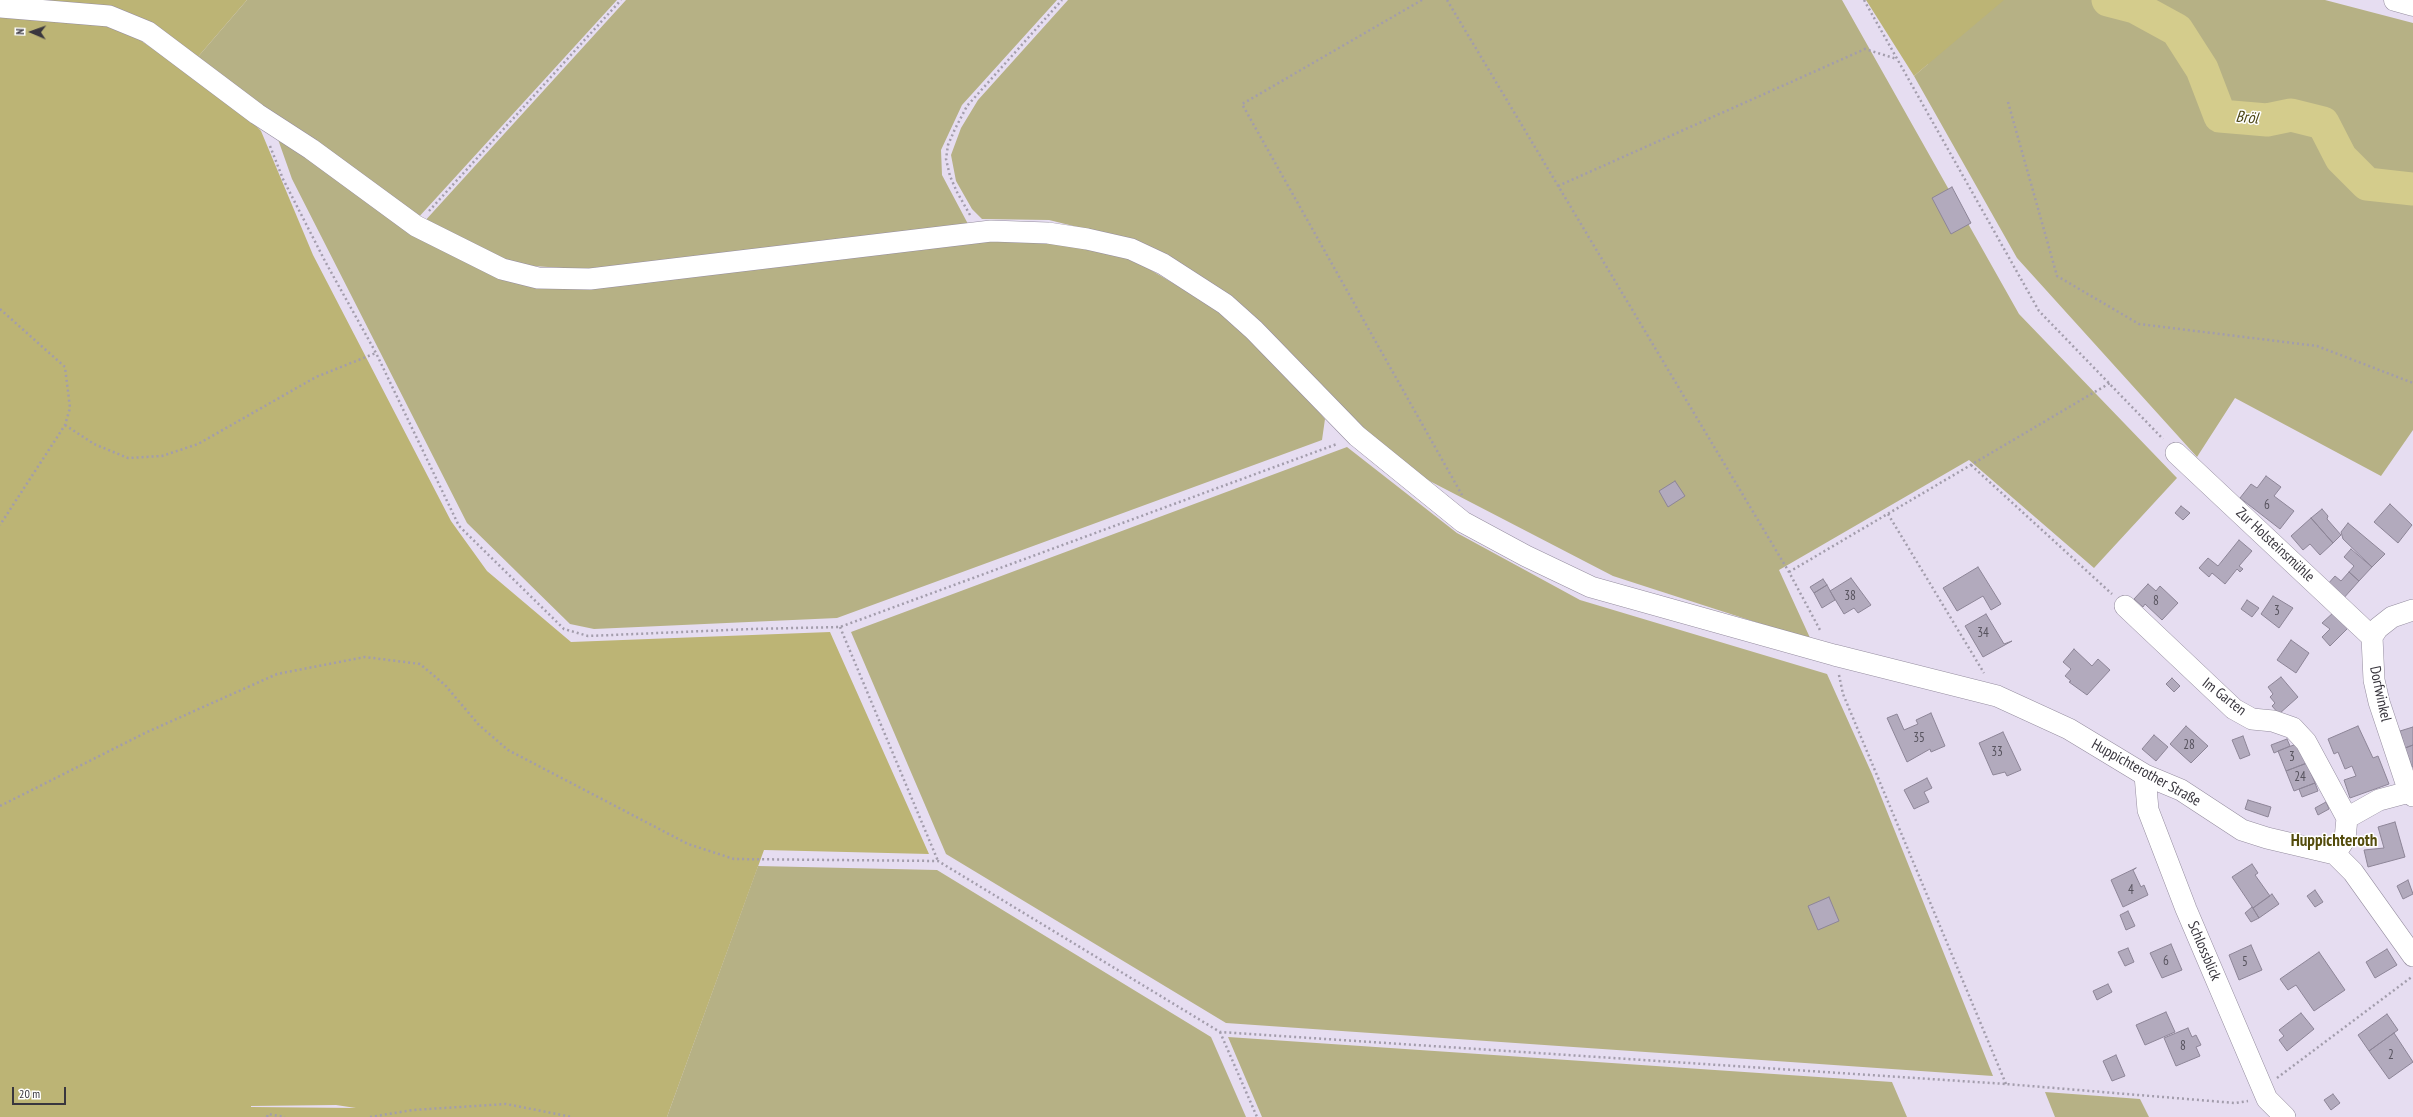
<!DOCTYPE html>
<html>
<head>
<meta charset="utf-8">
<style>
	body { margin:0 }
	#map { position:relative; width:2413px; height:1117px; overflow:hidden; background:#e6ddf1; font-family:"PT Sans Narrow",sans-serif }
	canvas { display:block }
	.north { position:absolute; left:12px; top:12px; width:40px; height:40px; -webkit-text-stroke:3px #fff; paint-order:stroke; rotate:272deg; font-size:11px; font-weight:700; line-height:16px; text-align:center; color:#39363e }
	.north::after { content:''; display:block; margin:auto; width:14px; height:18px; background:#39363e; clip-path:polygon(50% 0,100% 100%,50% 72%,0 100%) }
	.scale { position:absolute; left:12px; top:1087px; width:54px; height:18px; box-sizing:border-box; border:2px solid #39363e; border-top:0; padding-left:5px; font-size:12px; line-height:14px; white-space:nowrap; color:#39363e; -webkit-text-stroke:3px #fff; paint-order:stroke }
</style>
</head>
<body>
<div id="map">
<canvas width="2413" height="1117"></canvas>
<div class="north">N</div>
<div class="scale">20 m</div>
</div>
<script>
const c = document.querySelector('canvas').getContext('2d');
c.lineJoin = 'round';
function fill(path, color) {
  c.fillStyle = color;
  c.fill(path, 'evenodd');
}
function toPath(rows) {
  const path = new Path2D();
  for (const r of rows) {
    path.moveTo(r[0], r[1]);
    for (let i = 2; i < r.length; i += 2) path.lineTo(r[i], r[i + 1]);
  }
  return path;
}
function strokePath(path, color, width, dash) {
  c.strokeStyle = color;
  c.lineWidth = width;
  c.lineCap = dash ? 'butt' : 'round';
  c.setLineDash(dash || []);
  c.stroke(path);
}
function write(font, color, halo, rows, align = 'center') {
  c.font = font + ' "PT Sans Narrow",sans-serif';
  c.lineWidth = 3;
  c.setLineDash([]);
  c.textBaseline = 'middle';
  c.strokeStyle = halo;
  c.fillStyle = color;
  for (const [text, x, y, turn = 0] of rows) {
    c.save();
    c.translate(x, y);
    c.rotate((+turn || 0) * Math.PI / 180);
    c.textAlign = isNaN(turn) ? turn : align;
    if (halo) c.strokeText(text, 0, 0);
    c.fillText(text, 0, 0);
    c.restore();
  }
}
const green = toPath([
	[247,0,617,0,417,219,197,58],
	[626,0,1057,0,962,105,941,150,942,175,968,224,593,270,518,265,423,223],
	[1068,0,1842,0,2019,314,2177,478,2094,568,1969,460,1779,570,1811,640,1613,576,1420,476,1357,424,1293,358,1118,237,1049,220,982,219,972,209,956,181,951,155,961,128,978,100],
	[1890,0,2325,0,2413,23,2413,430,2381,476,2235,398,2197,457,2017,258,1914,76,1928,64],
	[274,128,512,281,920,245,1046,237,1132,259,1200,299,1251,334,1325,419,1322,440,837,618,594,629,570,624,467,523,292,179],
	[1347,447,1457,533,1580,600,1827,674,1872,774,1993,1076,1226,1023,946,854,851,632],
	[758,866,937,870,1211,1037,1246,1117,667,1117],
	[1228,1037,1892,1082,1907,1117,1262,1117],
	[2045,1092,2140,1099,2149,1117,2055,1117]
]);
const forest = toPath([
	[0,0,247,0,197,58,155,29],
	[1866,0,2004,0,1914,76],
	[0,16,108,24,140,40,237,106,261,131,313,255,451,521,487,571,571,642,830,632,929,854,764,850,667,1117,0,1117],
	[336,1105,356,1108,251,1107,251,1106]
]);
const river = toPath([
	[2108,0,2135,7,2177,30,2202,69,2220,116,2267,120,2291,115,2323,123,2341,158,2367,184,2413,189]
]);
const building = toPath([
	[1952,187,1971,223,1951,234,1932,198,1952,187],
	[2266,476,2281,487,2274,496,2294,511,2280,529,2240,498,2251,484,2257,488,2266,476],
	[1675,481,1685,496,1668,507,1659,491,1675,481],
	[2390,504,2412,525,2398,543,2374,522,2390,504],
	[2181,506,2190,513,2183,520,2175,513,2181,506],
	[2322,509,2328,516,2327,519,2341,535,2333,543,2311,518,2322,509],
	[2311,518,2333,543,2320,555,2310,544,2303,550,2291,536,2311,518],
	[2348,523,2385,554,2372,567,2343,539,2341,532,2348,523],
	[2239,540,2252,551,2239,566,2243,569,2240,572,2237,569,2225,584,2212,573,2209,577,2199,568,2208,558,2218,566,2239,540],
	[2351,549,2372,567,2359,581,2349,572,2354,566,2344,557,2351,549],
	[1978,567,2001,604,1991,610,1983,596,1957,611,1943,588,1978,567],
	[2349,572,2359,581,2342,600,2327,585,2335,576,2341,581,2349,572],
	[1851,578,1871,605,1858,613,1854,608,1844,614,1830,591,1851,578],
	[1823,579,1827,585,1814,593,1810,587,1823,579],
	[2148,584,2156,591,2160,586,2178,603,2162,620,2145,604,2143,607,2134,599,2148,584],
	[1827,585,1835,600,1822,608,1814,593,1827,585],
	[2273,596,2293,608,2279,628,2261,614,2273,596],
	[2247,600,2259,608,2252,617,2241,609,2247,600],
	[2334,612,2349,627,2330,646,2322,637,2330,629,2322,623,2334,612],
	[1986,614,2004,644,2012,641,1983,657,1965,626,1986,614],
	[2291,640,2309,653,2296,673,2277,660,2291,640],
	[2074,649,2092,666,2098,659,2110,670,2087,695,2069,682,2071,681,2065,676,2071,669,2063,662,2074,649],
	[2281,677,2298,697,2279,714,2272,706,2275,703,2270,697,2273,694,2268,687,2281,677],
	[2172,678,2180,686,2174,692,2166,684,2172,678],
	[1931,713,1945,746,1931,752,1930,749,1907,762,1887,718,1897,714,1904,730,1918,724,1916,720,1931,713],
	[2186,726,2208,746,2191,763,2170,744,2186,726],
	[2358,726,2373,758,2378,756,2389,784,2350,798,2344,780,2356,776,2352,766,2345,769,2338,752,2334,754,2328,739,2358,726],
	[2413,727,2413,745,2405,748,2400,731,2413,727],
	[2003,732,2021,770,2007,776,2005,772,1993,775,1979,743,2003,732],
	[2154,735,2168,747,2156,761,2142,749,2154,735],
	[2243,736,2250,755,2240,759,2232,740,2243,736],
	[2287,739,2290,746,2274,753,2271,745,2287,739],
	[2299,743,2307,763,2286,771,2278,751,2299,743],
	[2413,745,2413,767,2412,767,2405,748,2413,745],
	[2307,763,2315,783,2294,791,2286,771,2307,763],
	[1927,778,1932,788,1924,792,1929,802,1914,809,1904,790,1927,778],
	[2315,783,2318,791,2302,797,2299,789,2315,783],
	[2248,800,2271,807,2268,817,2245,809,2248,800],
	[2326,802,2329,809,2318,815,2315,808,2326,802],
	[2395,822,2405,857,2368,867,2364,850,2384,848,2378,827,2395,822],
	[2252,864,2258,873,2255,875,2270,896,2253,908,2232,877,2252,864],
	[2136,868,2133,870,2141,887,2144,885,2148,895,2123,907,2111,880,2136,868],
	[2408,880,2413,894,2403,899,2397,886,2408,880],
	[2315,890,2323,902,2315,907,2307,896,2315,890],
	[2272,894,2279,904,2259,918,2253,908,2272,894],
	[1829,897,1839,921,1818,930,1808,906,1829,897],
	[2252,907,2259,918,2251,922,2245,913,2252,907],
	[2128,911,2135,926,2126,930,2120,915,2128,911],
	[2171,944,2182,970,2162,978,2150,953,2171,944],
	[2251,945,2262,970,2239,980,2229,955,2251,945],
	[2128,948,2134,962,2125,966,2118,952,2128,948],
	[2387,949,2397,965,2375,978,2366,962,2387,949],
	[2319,952,2345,990,2314,1011,2296,985,2288,990,2280,979,2319,952],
	[2108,984,2112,992,2097,1000,2093,991,2108,984],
	[2166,1012,2175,1032,2145,1045,2136,1025,2166,1012],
	[2301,1013,2314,1029,2287,1051,2279,1040,2284,1036,2279,1030,2301,1013],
	[2387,1014,2398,1030,2369,1051,2358,1035,2387,1014],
	[2188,1028,2192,1037,2196,1035,2201,1045,2196,1047,2200,1056,2176,1066,2164,1038,2188,1028],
	[2394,1033,2413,1062,2389,1079,2369,1051,2394,1033],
	[2116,1055,2125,1076,2112,1081,2103,1061,2116,1055],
	[2333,1094,2340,1103,2331,1110,2324,1100,2333,1094]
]);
const path = toPath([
	[1422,0,1242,104,1462,495],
	[1447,0,1789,572,1820,630],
	[1864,0,2039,311,2163,439],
	[2008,102,2057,276,2139,324,2317,346,2413,383],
	[270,146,283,179,326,263,376,353,459,526,564,629,588,636,751,629,840,627,1337,444],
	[1558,186,1865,49,1897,59],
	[429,211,621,0],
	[970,215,957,192,950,176,946,159,948,145,955,129,967,106,1062,0],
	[0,309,65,367,70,408,65,425,0,525],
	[65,425,94,444,128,458,162,456,198,444,316,377,376,353],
	[1971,465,2112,594],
	[1888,514,1984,673],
	[1789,572,2110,383],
	[840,627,938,861],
	[1839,675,1843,694,2006,1084],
	[0,806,145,733,277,674,365,657,420,664,445,685,479,725,508,750,688,844,734,859,938,861,1220,1032,2006,1084,2235,1103,2248,1101],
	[1220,1032,1257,1117],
	[2277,1078,2413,976],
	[267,1117,268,1114,285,1117],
	[370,1117,413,1110,506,1104,572,1117]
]);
const street = toPath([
	[0,7,109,16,148,32,257,114,311,149,416,226,502,269,538,278,590,279,991,231,1048,233,1087,239,1131,249,1163,264,1225,304,1254,330,1357,436,1463,522,1526,556,1591,587,1834,655,1997,696,2069,729,2145,775,2181,790,2242,830,2267,838,2335,854,2353,872,2413,956],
	[2176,453,2372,637],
	[2125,606,2234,709,2252,719,2273,721,2293,728,2306,742,2347,818],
	[2413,610,2392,617,2378,628,2372,637,2374,680,2379,702,2409,792,2413,796],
	[2145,775,2148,810,2186,909,2267,1099,2285,1117],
	[2335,854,2345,839,2347,818,2379,800,2409,792]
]);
const secondary = toPath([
	[2395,0,2413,5]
]);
const numberNames = [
	["6",2267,505],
	["38",1850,596],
	["8",2156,601],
	["3",2277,611],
	["34",1983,633],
	["35",1919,738],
	["28",2189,745],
	["33",1997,752],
	["3",2292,757],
	["24",2300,777],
	["4",2131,890],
	["6",2166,961],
	["5",2245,962],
	["8",2183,1046],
	["2",2391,1055]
];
const streetNames = [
	["Zur Holsteinsmühle",2275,545,43],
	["Dorfwinkel",2380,694,78],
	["Im Garten",2224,697,38],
	["Huppichterother Straße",2146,773,29],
	["Schlossblick",2204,951,67]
];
const waterNames = [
	["Bröl",2247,118,5]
];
const quarterNames = [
	["Huppichteroth",2334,841]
];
fill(green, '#b6b185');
fill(forest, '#bcb475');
strokePath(river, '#d4cc8c', 33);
fill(building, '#b2aabd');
strokePath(building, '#8d8597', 1);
strokePath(street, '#958d9f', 22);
strokePath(secondary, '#958d9f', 23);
strokePath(path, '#a39dac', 2.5, [2, 3]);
strokePath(street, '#fff', 21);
strokePath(secondary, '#fff', 22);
write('13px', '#57535e', null, numberNames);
write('15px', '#39363e', '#fff', streetNames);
write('italic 16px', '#4b4514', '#fff', waterNames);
write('bold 17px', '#544c0c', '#fff', quarterNames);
</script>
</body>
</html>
